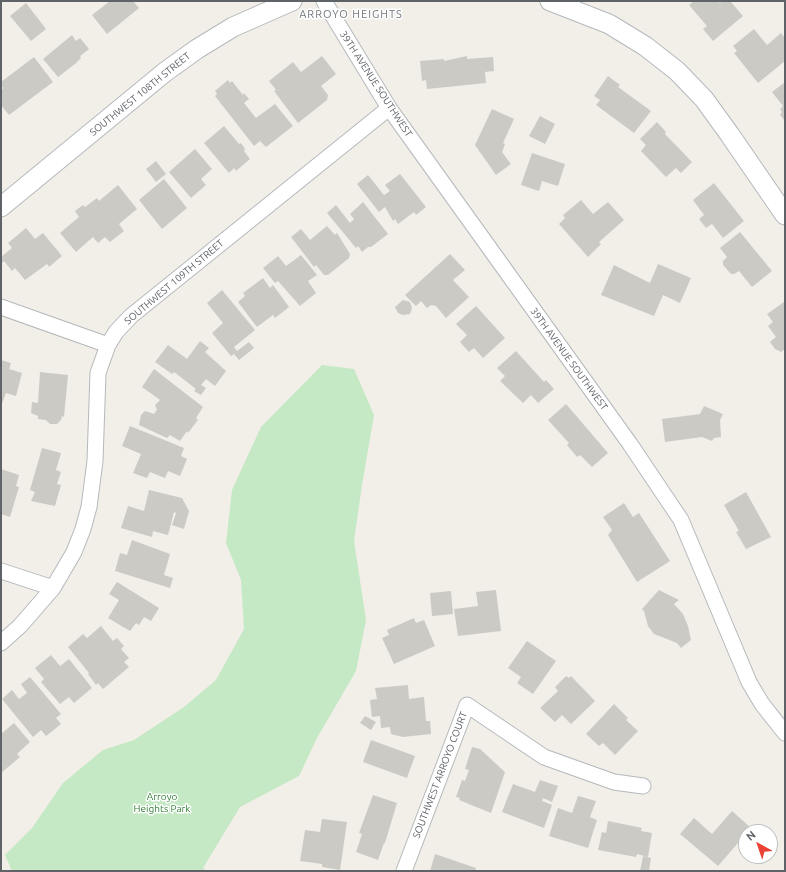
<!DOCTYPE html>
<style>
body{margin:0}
#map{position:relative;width:786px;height:872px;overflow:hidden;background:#f1efe8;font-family:Ubuntu,sans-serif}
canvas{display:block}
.frame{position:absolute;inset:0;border:2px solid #5f6368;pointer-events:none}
.north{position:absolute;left:738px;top:824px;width:40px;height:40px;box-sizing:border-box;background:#fff;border:1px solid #bfc1c3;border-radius:50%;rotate:320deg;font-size:11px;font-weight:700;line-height:16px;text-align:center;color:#5f6368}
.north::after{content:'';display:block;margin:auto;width:14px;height:18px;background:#ea4335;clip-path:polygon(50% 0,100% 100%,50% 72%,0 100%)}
</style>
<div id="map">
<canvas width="786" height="872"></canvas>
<div class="frame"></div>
<div class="north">N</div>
</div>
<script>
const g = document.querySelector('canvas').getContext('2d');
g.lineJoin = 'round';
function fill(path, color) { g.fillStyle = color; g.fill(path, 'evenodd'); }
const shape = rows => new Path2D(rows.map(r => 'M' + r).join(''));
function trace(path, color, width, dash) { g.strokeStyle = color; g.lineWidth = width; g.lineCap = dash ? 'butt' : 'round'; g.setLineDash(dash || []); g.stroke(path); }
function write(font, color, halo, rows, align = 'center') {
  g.font = font + ' Ubuntu,sans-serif'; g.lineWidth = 3; g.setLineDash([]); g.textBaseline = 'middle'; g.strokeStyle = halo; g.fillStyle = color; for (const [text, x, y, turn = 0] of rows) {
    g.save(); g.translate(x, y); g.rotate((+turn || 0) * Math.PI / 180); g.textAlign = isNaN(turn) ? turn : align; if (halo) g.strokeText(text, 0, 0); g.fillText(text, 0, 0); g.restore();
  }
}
const green = shape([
 [322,365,354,369,374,415,362,485,354,541,366,620,356,671,317,738,299,776,240,807,203,868,206,871,12,871,5,855,32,828,63,783,103,750,134,740,184,707,216,680,244,629,241,580,226,543,232,490,261,427]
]);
const building = shape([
 [110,1,133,1,139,8,107,34,92,15],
 [694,1,718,1,720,3,722,1,730,1,743,16,713,41,703,29,707,26,689,5],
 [26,3,46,29,31,41,10,16],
 [754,29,767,45,781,33,785,38,785,61,758,83,734,53,737,51,733,46],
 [72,35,76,41,80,38,89,49,80,56,81,58,75,64,58,77,43,59],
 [322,56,336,74,321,86,328,95,327,100,298,123,274,91,276,90,269,81,293,62,301,72],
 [467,56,467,59,493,57,494,71,485,72,486,83,427,89,426,80,422,81,420,61,444,59,444,61],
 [34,57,53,82,9,115,1,105,1,90,3,89,1,82],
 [608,76,620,85,618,87,651,111,634,133,596,105,600,100,594,96],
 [228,80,230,83,232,81,243,95,244,93,249,99,244,103,256,118,275,104,293,126,266,147,260,141,254,146,215,96,217,94,215,91],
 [785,82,785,121,780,115,782,112,780,109,783,106,772,92],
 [492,109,514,119,503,143,505,144,502,152,511,164,496,175,475,145],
 [540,116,555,124,545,144,529,136],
 [657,122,666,132,665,134,692,162,681,173,676,168,666,177,641,151,646,145,640,139],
 [224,126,239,144,241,143,245,149,244,151,250,159,236,171,234,168,229,173,204,143],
 [195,149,212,169,201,179,206,185,191,198,169,172],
 [532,153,565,164,558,186,542,181,539,191,521,185],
 [156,161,166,174,156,182,146,169],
 [400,174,426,207,416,215,414,212,398,224,395,219,393,221,385,207,379,212,357,184,368,175,384,195,390,191,385,185],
 [164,179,187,208,162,229,139,200],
 [714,183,744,221,723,238,712,224,706,228,699,219,704,215,693,200],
 [118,185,137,209,119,224,124,231,110,242,105,237,98,243,93,237,76,252,60,233,79,217,75,211,83,205,85,207,97,198,99,201],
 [581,200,593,214,608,202,624,220,599,242,601,244,588,257,559,224,565,218,563,215],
 [363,202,388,234,371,247,368,247,362,252,358,246,356,248,327,213,336,205,350,223,354,219,350,214],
 [327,226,335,235,337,233,350,254,349,258,328,275,324,275,316,265,314,267,291,237,301,229,310,240],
 [26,228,35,239,43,233,62,256,49,267,47,264,25,280,15,268,12,271,4,261,1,264,1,257,12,248,8,243],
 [740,232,772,271,752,287,739,271,734,274,731,274,723,265,723,261,727,257,720,248],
 [450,254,465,270,453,280,469,297,446,318,436,306,431,305,427,308,421,301,416,306,405,295],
 [301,255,317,275,308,281,316,293,300,306,278,281,275,283,263,268,278,256,286,266],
 [658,264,691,278,680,303,663,295,654,316,601,295,614,265,650,283],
 [263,278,270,288,273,285,289,307,275,318,273,315,257,327,238,302,245,296,243,293],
 [222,290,255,330,234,347,237,351,249,342,254,348,239,360,234,354,231,356,212,333,223,323,207,303],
 [403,300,410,302,412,308,410,314,403,315,398,313,395,307],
 [784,302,785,349,781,352,775,349,770,342,776,337,768,326,773,322,767,314],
 [476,306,505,338,483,358,474,348,469,352,460,342,467,335,456,324],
 [200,341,209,348,205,352,226,371,215,386,206,379,201,385,206,388,201,395,194,391,196,389,174,372,172,374,155,362,168,345,187,359],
 [516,351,544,382,546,380,554,389,538,403,531,395,523,403,500,381,505,376,497,368],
 [1,360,11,363,9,369,22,373,16,396,6,393,1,406],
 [154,369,203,407,196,418,198,420,188,433,187,431,180,441,170,435,167,438,139,425,141,415,145,411,154,414,157,410,155,405,160,400,142,387],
 [40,372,68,375,64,417,62,416,61,420,57,424,50,424,46,420,38,419,38,416,31,413,32,402,38,403],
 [566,404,608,453,592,467,580,455,577,457,567,445,569,443,548,420],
 [704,406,723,414,720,420,721,437,714,438,712,441,702,437,665,442,662,419,700,414],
 [130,426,184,448,181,456,187,459,180,476,168,471,165,478,150,472,147,478,133,473,141,454,122,446],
 [42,448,61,453,56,470,61,472,57,484,61,485,55,506,31,501,35,492,30,490],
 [1,469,19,475,16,486,19,487,10,517,1,514],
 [149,490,182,498,189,511,184,529,172,525,176,513,174,512,168,535,153,531,152,537,121,528,128,506,144,511],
 [746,492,771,537,746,549,736,532,739,531,724,505],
 [624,503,633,517,639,513,670,561,637,582,608,535,612,530,603,517],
 [132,540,170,554,164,575,173,578,170,588,115,571,120,553,127,555],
 [117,582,159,608,151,621,144,617,139,625,136,623,130,631,108,618,119,600,109,594],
 [496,590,501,631,458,636,454,609,478,606,476,592],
 [659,590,679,600,674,604,683,614,688,626,691,640,681,648,677,643,654,634,648,626,644,611,642,609],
 [451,591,453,614,432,616,430,593],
 [414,618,416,623,424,620,435,646,394,664,382,638,389,635,387,630],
 [101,626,113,641,117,638,124,646,121,649,129,658,124,662,129,667,103,689,98,683,96,685,88,674,89,673,68,647,83,634,87,638],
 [527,641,556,661,533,694,517,683,521,677,508,668],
 [51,655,60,666,69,659,92,688,74,703,69,697,60,704,41,682,44,679,35,668],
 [566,676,569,678,571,676,595,701,571,724,562,715,555,722,540,708,558,691,555,687],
 [30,677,61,714,56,718,61,724,46,736,41,730,33,737,2,699,12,690,19,699,27,693,21,684],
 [408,685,409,699,424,697,426,721,430,721,431,734,403,737,391,734,390,727,381,728,380,716,372,717,370,700,377,699,375,688],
 [614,704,628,718,626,720,638,731,615,755,603,743,599,746,586,734],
 [365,716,376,722,371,730,360,723],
 [14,723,30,742,17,754,20,757,1,773,1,734],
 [371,740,415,756,407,778,363,762],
 [472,747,480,749,505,772,491,813,459,800,460,798,456,797,462,780,465,781,469,770,465,769],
 [540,780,558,786,552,802,543,798,542,801,552,805,544,828,502,812,513,784,535,792],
 [373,795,397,803,385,843,384,843,378,860,356,852,362,834,359,833],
 [578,796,596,801,590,817,597,820,588,848,549,836,558,808,572,813],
 [732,811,751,828,718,866,680,834,694,818,712,834],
 [322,819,347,822,340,870,322,867,322,864,300,861,305,830,320,832],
 [608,821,642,828,641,831,652,833,648,857,637,854,636,857,598,850,602,832,606,833],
 [435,854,476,868,475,871,430,871],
 [643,856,651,858,649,871,640,871]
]);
const minor = shape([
 [324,1,389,108,630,444,681,520,749,682,762,704,785,733],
 [1,307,108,345],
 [1,571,53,588],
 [1,643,20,626,53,588,74,552,83,529,89,507,95,461,98,373,108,345,116,332,131,316,389,108],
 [404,871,467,705,544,757,614,782,643,786]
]);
const tertiary = shape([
 [550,1,609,24,645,46,677,71,704,99,730,135,785,215],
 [1,207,165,72,197,49,233,27,292,1]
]);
const streetNames = [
 ["39TH AVENUE SOUTHWEST",376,84,57],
 ["SOUTHWEST 108TH STREET",140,94,-39],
 ["SOUTHWEST 109TH STREET",174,282,-40],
 ["39TH AVENUE SOUTHWEST",569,359,54],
 ["SOUTHWEST ARROYO COURT",440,775,-69]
];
const parkNames = [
 ["Arroyo",162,797],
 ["Heights Park",162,809]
];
const neighbourhoodNames = [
 ["ARROYO HEIGHTS",351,14]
];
fill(green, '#c5e8c5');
fill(building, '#cccac5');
trace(minor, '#b5b8bc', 17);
trace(tertiary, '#b5b8bc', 21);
trace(minor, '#fff', 15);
trace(tertiary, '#fff', 19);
write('10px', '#5f6368', '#fff', streetNames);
write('10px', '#348238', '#fff', parkNames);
g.letterSpacing = '1px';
write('11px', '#70757a', '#fff', neighbourhoodNames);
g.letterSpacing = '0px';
</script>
